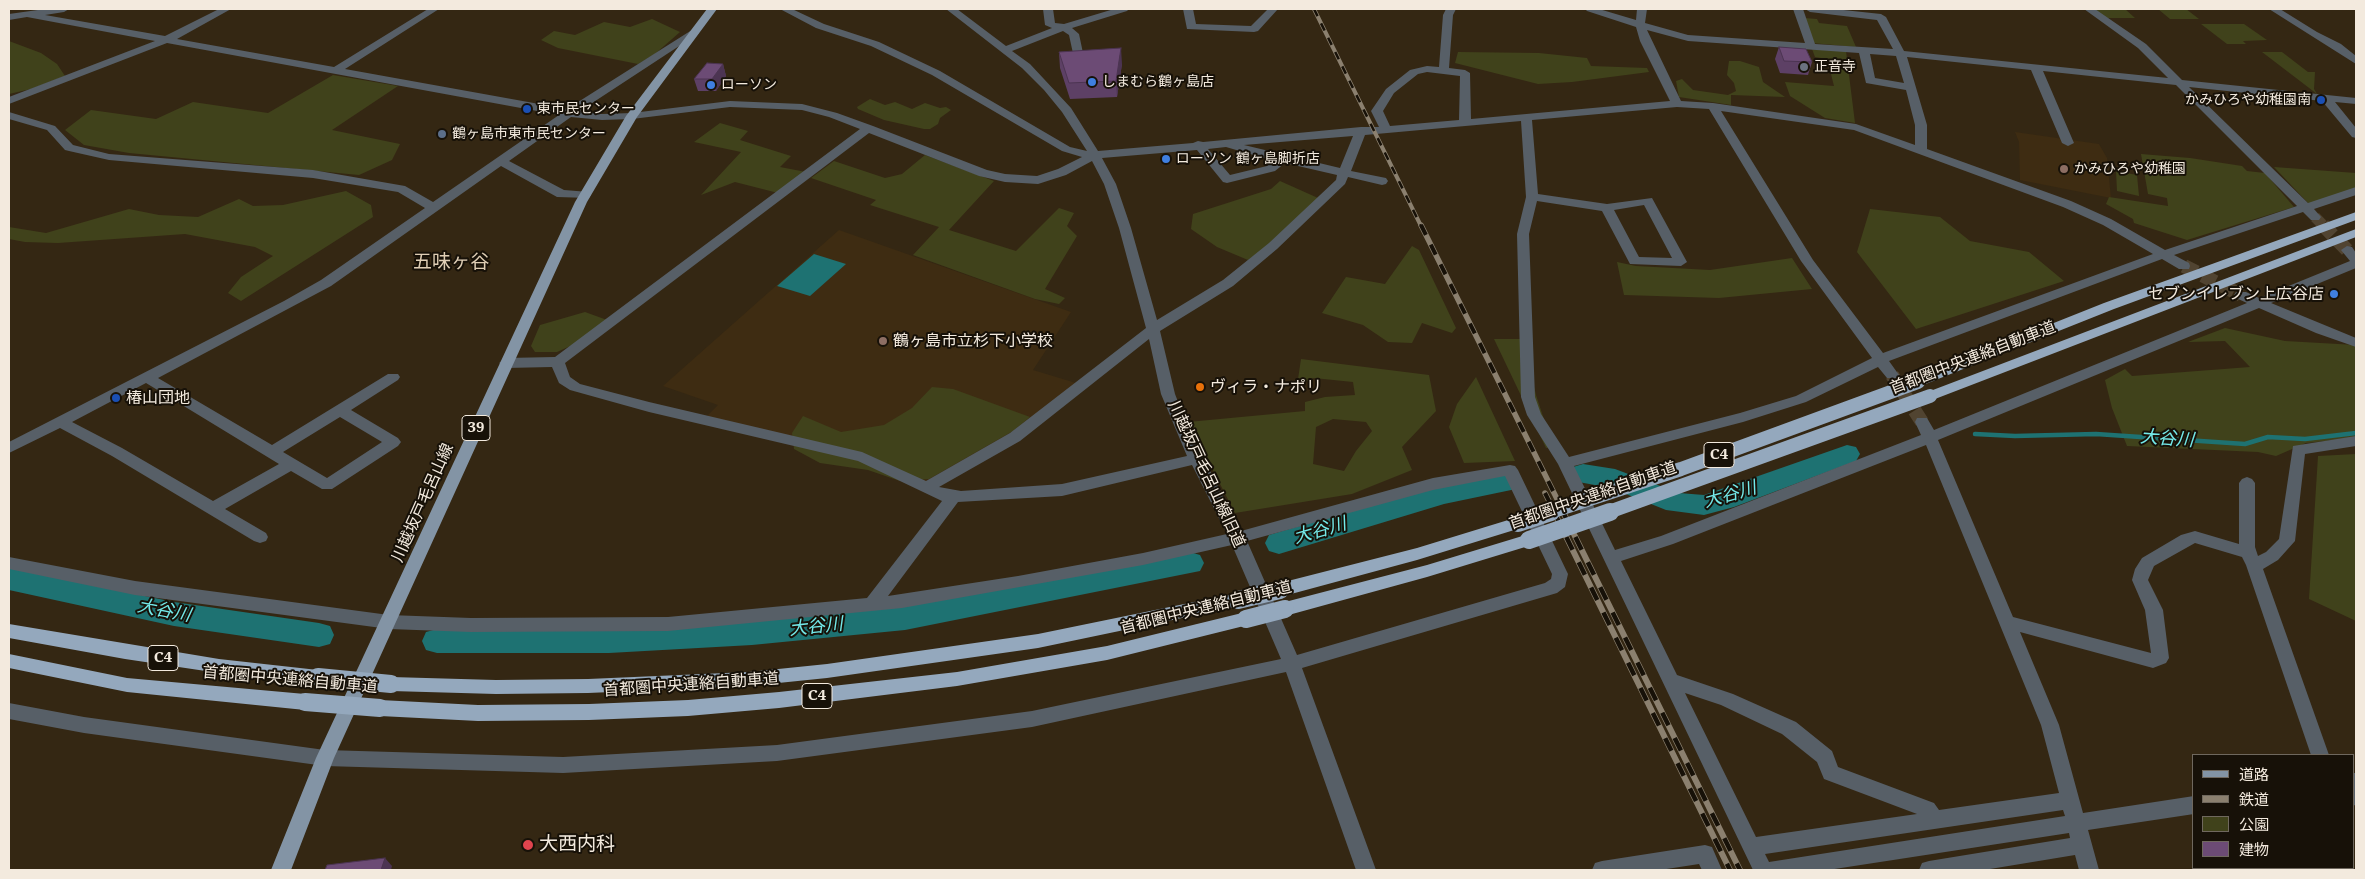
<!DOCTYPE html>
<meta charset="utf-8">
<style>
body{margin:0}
#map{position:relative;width:2365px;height:879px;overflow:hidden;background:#342713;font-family:"Noto Serif","Noto Sans JP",serif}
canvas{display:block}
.frame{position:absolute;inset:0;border:10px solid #f3eade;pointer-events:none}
.legend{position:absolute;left:2192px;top:754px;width:162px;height:115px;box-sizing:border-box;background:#171108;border:1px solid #6f685e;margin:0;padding:6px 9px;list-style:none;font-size:15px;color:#f3eade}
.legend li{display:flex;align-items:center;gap:10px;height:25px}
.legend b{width:25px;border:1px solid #6f685e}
</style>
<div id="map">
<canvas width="2365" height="879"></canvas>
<div class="frame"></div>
<ul class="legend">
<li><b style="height:6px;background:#8394a5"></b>道路</li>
<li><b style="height:6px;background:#8b806f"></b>鉄道</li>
<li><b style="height:14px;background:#40421b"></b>公園</li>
<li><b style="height:14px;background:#6c4b75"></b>建物</li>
</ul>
</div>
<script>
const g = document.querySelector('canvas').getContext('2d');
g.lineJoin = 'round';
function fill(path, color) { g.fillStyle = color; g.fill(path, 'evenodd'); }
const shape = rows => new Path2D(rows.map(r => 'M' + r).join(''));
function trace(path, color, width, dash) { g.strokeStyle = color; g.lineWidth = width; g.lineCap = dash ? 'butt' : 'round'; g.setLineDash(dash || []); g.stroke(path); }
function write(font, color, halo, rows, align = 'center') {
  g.font = font + ' "Noto Serif","Noto Sans JP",serif'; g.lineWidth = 4; g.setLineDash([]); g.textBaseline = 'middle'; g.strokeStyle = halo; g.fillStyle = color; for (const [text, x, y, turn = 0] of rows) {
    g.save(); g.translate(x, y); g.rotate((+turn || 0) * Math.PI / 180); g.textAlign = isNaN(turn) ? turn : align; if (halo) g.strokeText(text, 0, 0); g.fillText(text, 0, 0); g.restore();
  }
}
const built = shape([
 [2015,132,2099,144,2107,158,2111,198,2020,180,2019,142],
 [839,230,1071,312,1033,370,1076,383,1017,431,931,480,924,482,705,418,718,405,663,386]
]);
const green = shape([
 [2094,9,2125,9,2135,18,2105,18],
 [2158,9,2186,9,2199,19,2170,19],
 [1804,18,1817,19,1819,23,1847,26,1856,47,1812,43],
 [652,19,680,32,655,54,638,64,558,48,541,40,554,31,575,35,604,22,630,27],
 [2201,24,2244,24,2267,40,2243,41,2246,44,2227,44],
 [9,41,41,53,57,64,65,76,31,89,9,94],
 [1812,49,1846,51,1855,123,1825,118,1790,96,1785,82,1834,86,1831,74,1838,74,1833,60,1815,57],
 [1458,52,1539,53,1587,58,1591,66,1647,68,1649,72,1572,82,1538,84,1455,63],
 [2262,52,2282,52,2308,72,2315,72,2314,89,2317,94],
 [1729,61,1740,61,1759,67,1763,82,1785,97,1731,95,1731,105,1679,97,1676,81,1682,79,1693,90,1728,95,1736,91,1734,83,1727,75],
 [333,75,398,86,332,130,400,144,392,160,359,175,129,153,84,145,65,130,91,110,156,119,193,102,268,113],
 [870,99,885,105,895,102,912,109,925,103,940,108,946,107,951,110,940,118,938,124,930,129,924,129,884,120,858,109,857,107],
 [720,123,748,131,740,140,791,156,780,167,806,172,778,193,735,182,701,195,741,152,694,142],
 [2141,154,2190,158,2242,166,2247,171,2265,173,2294,207,2187,240,2134,223,2133,219,2106,204,2109,197,2168,206,2167,198,2148,194],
 [925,155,994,181,949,230,1016,251,1059,208,1074,213,1067,226,1077,236,1045,289,1065,298,1059,304,1035,299,913,255,939,227,870,205,876,200,811,178,834,161,885,178,902,174],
 [2274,167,2356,173,2356,189,2309,204],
 [2116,171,2137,175,2139,196,2117,191],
 [1280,181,1318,198,1265,248,1248,260,1217,247,1191,229,1193,214,1271,189],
 [346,191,371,205,373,217,241,301,228,293,241,277,273,256,255,247,185,234,58,243,25,242,9,239,9,227,46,233,129,209,159,215,198,217,239,199,253,206,283,205],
 [1870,209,1940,217,1970,241,2029,252,2064,281,1916,329,1857,252],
 [1412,246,1419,250,1456,328,1452,333,1422,323,1412,343,1388,342,1363,325,1322,313,1346,277,1385,284],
 [1792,258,1812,289,1719,298,1624,295,1617,262,1636,266,1710,270],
 [585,312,607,320,577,343,557,352,535,352,531,346,540,325],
 [2225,328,2285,341,2356,345,2356,438,2306,443,2276,456,2258,452,2127,446,2112,408,2105,380,2125,369,2132,376,2250,367,2225,341,2188,342],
 [1494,339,1523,339,1536,395,1553,447,1546,448],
 [1301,359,1429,375,1436,411,1402,447,1412,470,1352,494,1235,513,1188,422,1305,411,1305,402,1325,397,1355,395,1353,382,1314,378,1297,386],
 [1333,419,1366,422,1372,431,1356,451,1344,471,1313,464,1316,427],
 [1476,377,1515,461,1464,463,1449,427,1457,404],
 [932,387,953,389,1030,417,1013,431,929,479,900,481,868,470,820,463,794,449,792,433,803,416,841,432,884,425,912,408],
 [2356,454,2356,621,2309,599,2318,456]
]);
const water = shape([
 [814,254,846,264,810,296,777,286]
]);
const stream = shape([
 [1975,434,2015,436,2096,434,2245,444,2268,437,2305,439,2356,433]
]);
const river = shape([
 [1847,445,1856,447,1860,454,1856,461,1734,507,1704,515,1666,510,1611,488,1573,481,1570,474,1573,467,1583,464,1615,469,1679,493,1704,495,1847,445],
 [1506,472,1516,475,1520,482,1516,489,1444,504,1279,554,1269,551,1265,543,1269,535,1279,532,1444,484,1506,472],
 [1190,552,1200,555,1204,563,1200,571,905,630,752,645,609,653,437,653,426,650,422,641,426,632,437,629,609,629,752,621,905,606,1190,552],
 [9,568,174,602,319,623,330,626,334,635,330,644,319,647,174,626,9,590,9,568]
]);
const minorTunnelFar1 = shape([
 [2315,217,2324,226]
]);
const minorTunnel = shape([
 [2323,225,2347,250],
 [2184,266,2241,295],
 [1892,375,1922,422]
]);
const minor = shape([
 [45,9,69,9,64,12,45,15,165,36,219,9,231,9,177,39,334,67,428,9,439,9,345,69,567,109,695,28,699,29,699,33,580,111,602,114,632,113,730,101,802,104,837,113,873,126,987,170,1005,174,1037,176,1058,169,1082,157,1062,151,932,75,871,46,816,28,780,9,792,9,824,24,879,42,940,71,1070,147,1087,151,1062,112,1044,90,1022,68,946,9,957,9,1006,46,1052,28,1045,25,1043,9,1053,9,1055,23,1064,24,1114,9,1129,9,1127,11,1072,28,1079,34,1083,53,1096,53,1096,57,1074,58,1069,35,1063,31,1012,51,1030,64,1071,108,1098,151,1193,143,1198,141,1203,142,1361,127,1379,127,1371,111,1386,89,1410,70,1427,66,1439,67,1443,15,1446,9,1456,9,1453,15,1449,68,1465,70,1470,73,1471,119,1670,101,1640,41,1636,27,1587,11,1585,9,1599,9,1636,20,1637,9,1647,9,1645,23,1688,35,1805,43,1793,9,1803,9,1815,44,1893,49,1877,20,1810,12,1805,9,1834,9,1881,14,1886,17,1904,51,2168,78,2138,48,2084,9,2095,9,2146,44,2182,80,2356,98,2356,104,2335,102,2356,128,2356,138,2352,137,2322,101,2189,87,2308,203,2356,187,2356,195,2314,209,2321,217,2319,220,2311,220,2303,212,2174,255,2189,263,2190,266,2189,269,2179,269,2162,259,1889,361,1899,375,1897,378,1887,378,1878,367,1806,402,1743,422,1574,466,1615,550,1661,536,1921,435,1915,422,1917,418,1927,418,1934,430,2247,303,2236,298,2234,295,2236,292,2246,292,2259,298,2350,261,2341,250,2347,246,2352,247,2356,253,2356,268,2271,303,2356,338,2356,347,2316,333,2259,308,1938,440,2013,617,2151,653,2145,610,2132,580,2135,569,2142,558,2181,535,2195,531,2239,544,2239,483,2242,479,2247,477,2252,479,2255,483,2255,547,2258,556,2266,552,2279,539,2293,446,2356,436,2356,446,2305,454,2295,541,2278,560,2263,569,2329,755,2311,755,2246,565,2242,557,2195,543,2154,566,2148,580,2163,610,2169,658,2166,663,2153,668,2020,632,2059,725,2083,813,2194,796,2194,814,2088,830,2099,870,2079,870,2075,855,1984,870,1919,870,1922,863,1929,861,2070,838,2069,833,1828,870,1753,870,1558,464,1527,415,1521,397,1517,234,1526,197,1521,121,1365,135,1351,171,1386,178,1388,181,1386,184,1382,185,1348,177,1345,184,1277,249,1233,286,1160,331,1175,394,1189,430,1241,531,1433,478,1510,465,1515,466,1518,470,1568,574,1565,587,1557,593,1302,668,1376,870,1356,870,1286,672,1032,727,777,761,563,773,325,766,84,733,9,719,9,703,84,717,325,750,563,757,777,745,1032,711,1281,659,1232,545,1143,565,902,608,668,631,471,632,389,629,135,595,9,569,9,557,135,581,389,615,471,618,668,617,867,598,942,501,858,461,649,412,570,390,559,383,552,367,506,368,499,363,506,358,555,357,860,129,829,117,802,110,730,107,632,119,602,120,571,117,509,161,564,190,589,192,591,195,589,198,557,197,501,166,331,286,158,378,272,445,388,374,398,374,400,377,398,380,351,410,398,438,401,442,398,446,332,489,322,489,291,471,225,509,266,533,268,537,266,541,260,543,254,541,112,456,60,428,9,453,9,442,284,301,321,280,425,208,398,192,313,178,109,160,69,151,65,150,47,130,9,119,9,112,55,126,73,145,109,154,313,170,405,186,433,202,559,115,167,43,9,104,9,97,155,41,27,17,9,20,9,14,45,9],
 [1647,30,1688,41,1859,53,1866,83,1906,90,1915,125,1915,145,1856,124,1713,103,1681,101,1647,30],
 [1870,54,1896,56,1904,83,1875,78,1870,54],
 [1907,57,2031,70,2062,143,2068,146,2074,143,2043,71,2176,85,2297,206,2165,250,2111,219,2071,201,1927,149,1927,125,1907,57],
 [1427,72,1460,76,1459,120,1390,126,1383,111,1394,93,1418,74,1427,72],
 [1677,107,1709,109,1801,261,1872,358,1796,396,1740,413,1569,457,1541,414,1535,397,1529,234,1537,201,1602,211,1630,264,1681,266,1687,262,1652,198,1607,204,1538,194,1532,120,1677,107],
 [1721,111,1854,130,2063,207,2103,225,2153,254,1883,353,1813,260,1721,111],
 [869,133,979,176,1005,182,1038,184,1066,175,1092,161,1104,184,1119,228,1146,328,1010,433,926,481,862,452,649,402,580,384,570,377,565,363,869,133],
 [1353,136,1340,168,1244,145,1353,136],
 [1226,147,1274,161,1267,166,1230,175,1208,149,1226,147],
 [1197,150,1223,182,1227,183,1275,171,1285,163,1337,175,1336,180,1269,243,1223,280,1157,320,1131,228,1116,184,1102,158,1197,150],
 [1644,205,1672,258,1639,257,1614,210,1644,205],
 [1149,339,1161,394,1187,456,1062,484,961,491,939,487,1020,441,1149,339],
 [146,383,279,464,213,501,122,448,72,422,146,383],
 [340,417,382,442,327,478,283,452,340,417],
 [1926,445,2041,725,2059,793,1939,810,1934,803,1838,767,1832,751,1796,722,1733,694,1677,675,1621,561,1673,544,1926,445],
 [1192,465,1227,534,1143,553,1018,576,888,596,958,502,1062,496,1192,465],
 [1505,476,1552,574,1551,579,1545,583,1297,655,1247,541,1433,490,1505,476],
 [1685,693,1721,705,1782,734,1817,762,1824,779,1917,814,1756,837,1685,693],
 [2063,810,2065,816,1769,862,1765,854,2063,810],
 [1183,9,1193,9,1196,24,1251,26,1268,9,1278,9,1258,31,1254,32,1187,29,1183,9],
 [2269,9,2280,9,2317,32,2341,44,2356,56,2356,64,2269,9],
 [2354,773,2356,773,2356,806,2354,805,2354,773],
 [1705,845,1712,847,1722,870,1702,870,1699,864,1660,870,1592,870,1595,863,1602,861,1705,845]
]);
const major = shape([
 [707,9,717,9,637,117,587,202,334,758,291,870,271,870,316,758,575,202,626,116,707,9]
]);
const highway = shape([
 [2356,212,2356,220,2114,309,1923,385,1913,385,1911,382,1913,379,2104,303,2356,212],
 [2356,229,2356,237,1935,399,1930,401,1925,399,1923,396,1925,393,2356,229],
 [1518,517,1524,519,1526,523,1524,527,1417,560,1280,597,1274,595,1272,590,1274,585,1280,583,1417,548,1518,517],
 [1529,534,1535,536,1537,540,1535,544,1427,577,1285,616,1279,614,1276,609,1279,604,1285,602,1427,565,1529,534],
 [1238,593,1244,595,1246,600,1244,605,1038,648,827,678,749,686,588,693,496,694,391,691,385,689,382,684,385,679,391,677,496,680,588,679,749,672,827,664,1038,634,1238,593],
 [1246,612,1252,614,1255,619,1252,624,1107,660,957,686,779,708,688,716,589,720,478,721,380,716,374,713,371,708,374,703,380,700,478,705,589,704,688,700,779,692,957,672,1107,646,1246,612],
 [9,624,219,659,318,670,324,672,327,677,324,682,318,684,219,673,125,659,9,638,9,624],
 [9,654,127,678,305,694,311,697,314,702,311,707,305,710,127,692,9,668,9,654]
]);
const railFar2 = shape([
 [1314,9,1421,226]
]);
const railFar1 = shape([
 [1421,225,1564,513],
 [1545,493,1555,513]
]);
const rail = shape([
 [1554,512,1730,870],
 [1563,512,1740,870]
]);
const highwayBridgeFar1 = shape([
 [1547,513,1681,469,1918,382],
 [1606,513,1930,396]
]);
const highwayBridge = shape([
 [1518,523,1551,512],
 [1529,540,1610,512],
 [1238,600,1280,590],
 [1246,619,1285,609],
 [318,677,391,684],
 [305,702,380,708]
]);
const wall = shape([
 [1779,47,1812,62,1808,75,1780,73,1775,59],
 [1059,52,1122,64,1117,97,1070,99,1060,68],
 [723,64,726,76,716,91,698,91,694,79]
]);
const shadedWall = shape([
 [1121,48,1122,64,1117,97,1116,81],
 [723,64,726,76,716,91,712,79],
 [385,858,392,866,391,870,381,870]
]);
const building = shape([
 [1779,47,1806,49,1812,62,1784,61,1779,47],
 [1121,48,1116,81,1069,83,1059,52,1121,48],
 [707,63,723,64,712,79,694,79,707,63],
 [385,858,381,870,325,870,327,865,385,858]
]);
const markers = [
 [1804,67,5,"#6b7280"],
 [1092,82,5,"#3f7fe0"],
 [711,85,5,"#3f7fe0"],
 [2321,100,5,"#1a4fb4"],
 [527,109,5,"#1a4fb4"],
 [442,134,5,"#5c6f8a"],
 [1166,159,5,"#3f7fe0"],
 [2064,169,5,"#8d6e63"],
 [2334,294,5,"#3f7fe0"],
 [883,341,5,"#8d6e63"],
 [1200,387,5,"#e8710a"],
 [116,398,5,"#1a4fb4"],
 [528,845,6,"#e0444e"]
];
const farPoinames = [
 ["正音寺",1814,67],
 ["しまむら鶴ヶ島店",1102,82],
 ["ローソン",721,85],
 ["かみひろや幼稚園南",2311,100,"right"],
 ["東市民センター",537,109],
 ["鶴ヶ島市東市民センター",452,134],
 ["ローソン 鶴ヶ島脚折店",1176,159],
 ["かみひろや幼稚園",2074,169]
];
const shields = [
 [476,428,28],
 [1719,455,30],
 [163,658,30],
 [817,696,30]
];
const shieldNames = [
 ["39",476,428],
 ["C4",1719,455],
 ["C4",163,658],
 ["C4",817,696]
];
const poiNames = [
 ["セブンイレブン上広谷店",2324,294,"right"],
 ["鶴ヶ島市立杉下小学校",893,341],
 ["ヴィラ・ナポリ",1210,387],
 ["椿山団地",126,398]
];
const streetNames = [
 ["首都圏中央連絡自動車道",1973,358,-21],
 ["川越坂戸毛呂山線旧道",1206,474,65],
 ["首都圏中央連絡自動車道",1593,496,-19],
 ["川越坂戸毛呂山線",423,503,-66],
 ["首都圏中央連絡自動車道",1206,608,-14],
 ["首都圏中央連絡自動車道",290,680,5],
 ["首都圏中央連絡自動車道",691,685,-4]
];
const waterNames = [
 ["大谷川",2167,439,4],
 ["大谷川",1730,495,-16],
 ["大谷川",1320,531,-16],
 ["大谷川",164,611,11],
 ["大谷川",816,627,-6]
];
const quarterNames = [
 ["五味ヶ谷",451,263]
];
const nearPoinames = [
 ["大西内科",539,845]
];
fill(built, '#3e2c12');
fill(green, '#40421b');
fill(water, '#1e7272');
trace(stream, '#1e7272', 4.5);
fill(river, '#1e7272');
trace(minorTunnelFar1, '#514431', 11, [11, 5.5]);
trace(minorTunnel, '#514431', 14, [14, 7]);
fill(minor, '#575f67');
fill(major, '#8394a5');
fill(highway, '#94a8bd');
trace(railFar2, '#8b806f', 4);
trace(railFar1, '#8b806f', 5.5);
trace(rail, '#8b806f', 6);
trace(railFar2, '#171108', 2.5, [8]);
trace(railFar1, '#171108', 4, [11]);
trace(rail, '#171108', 4.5, [14]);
trace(highwayBridgeFar1, '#94a8bd', 14);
trace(highwayBridge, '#94a8bd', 18);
fill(wall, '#5d4065');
fill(shadedWall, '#4c3452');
fill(building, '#6c4b75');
trace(building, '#4c3452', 1);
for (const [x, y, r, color] of markers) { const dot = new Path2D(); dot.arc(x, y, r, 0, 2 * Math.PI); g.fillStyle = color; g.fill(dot); trace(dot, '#171108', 2); }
write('14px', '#f3eade', '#171108', farPoinames, 'left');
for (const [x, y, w] of shields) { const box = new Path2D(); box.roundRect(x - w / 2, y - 12.5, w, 25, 4); g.fillStyle = '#171108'; g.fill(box); trace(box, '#f3eade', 1); }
write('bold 15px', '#f3eade', null, shieldNames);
write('16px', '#f3eade', '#171108', poiNames, 'left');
write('16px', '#f3eade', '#171108', streetNames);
write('italic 18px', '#74eaea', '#171108', waterNames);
write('19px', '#dfceb5', '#171108', quarterNames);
write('19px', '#f3eade', '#171108', nearPoinames, 'left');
</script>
